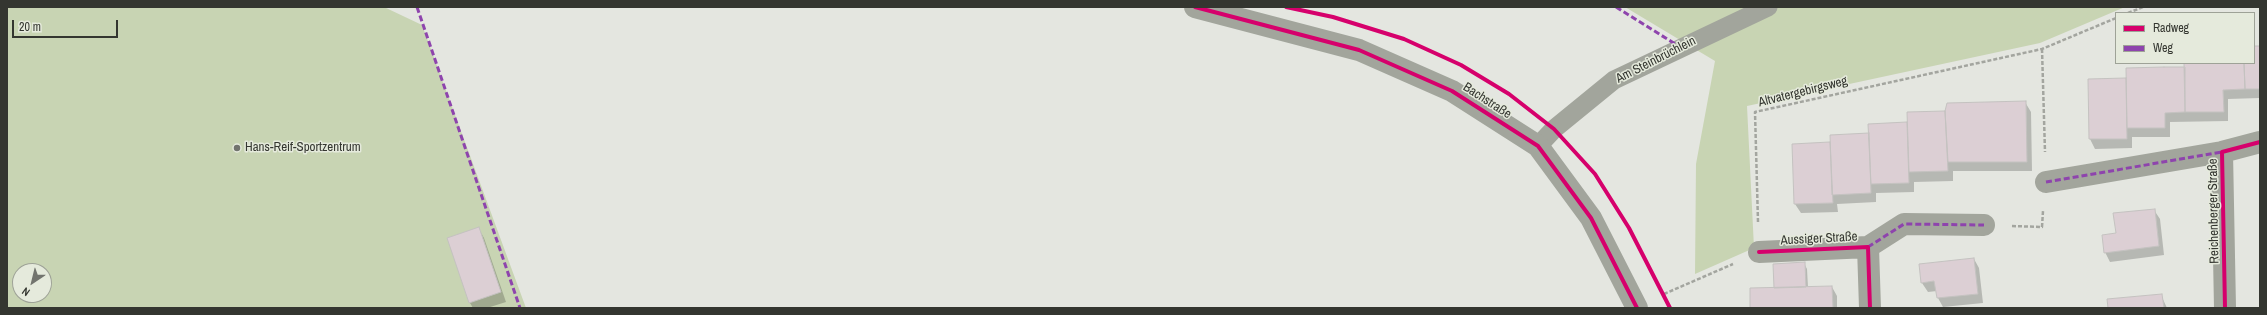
<!DOCTYPE html>
<meta charset="utf-8">
<style>
body{margin:0}
#map{position:relative;width:2267px;height:315px;overflow:hidden;background:#e4e6e0;font-family:"Archivo Narrow",sans-serif}
canvas{display:block}
.frame{position:absolute;inset:0;border:8px solid #343630;pointer-events:none}
.legend{position:absolute;left:2115px;top:12px;width:140px;height:52px;box-sizing:border-box;background:#e5eadc;border:1px solid #9ea297;margin:0;padding:5px 7px;list-style:none;font-size:12px;color:#343630}
.legend li{display:flex;align-items:center;gap:8px;height:20px}
.legend b{width:20px;border:1px solid #9ea297}
.north{position:absolute;left:12px;top:263px;width:40px;height:40px;box-sizing:border-box;background:#e5eadc;border:1px solid #9ea297;border-radius:50%;rotate:215deg;font-size:11px;font-weight:700;line-height:16px;text-align:center;color:#343630}
.north::after{content:'';display:block;margin:auto;width:14px;height:18px;background:#72746e;clip-path:polygon(50% 0,100% 100%,50% 72%,0 100%)}
.scale{position:absolute;left:12px;top:20px;width:106px;height:18px;box-sizing:border-box;border:2px solid #343630;border-top:0;padding-left:5px;font-size:12px;line-height:14px;white-space:nowrap;color:#343630;-webkit-text-stroke:3px #e5eadc;paint-order:stroke}
</style>
<div id="map">
<canvas width="2267" height="315"></canvas>
<div class="frame"></div>
<ul class="legend">
<li><b style="height:5px;background:#d6006c"></b>Radweg</li>
<li><b style="height:5px;background:#8e44ad"></b>Weg</li>
</ul>
<div class="north">N</div>
<div class="scale">20 m</div>
</div>
<script>
const g = document.querySelector('canvas').getContext('2d');
g.lineJoin = 'round';
function fill(path, color) { g.fillStyle = color; g.fill(path, 'evenodd'); }
const shape = rows => new Path2D(rows.map(r => 'M' + r).join(''));
function trace(path, color, width, dash) { g.strokeStyle = color; g.lineWidth = width; g.lineCap = dash ? 'butt' : 'round'; g.setLineDash(dash || []); g.stroke(path); }
function write(font, color, halo, rows, align = 'center') {
  g.font = font + ' "Archivo Narrow",sans-serif'; g.lineWidth = 3; g.setLineDash([]); g.textBaseline = 'middle'; g.strokeStyle = halo; g.fillStyle = color; for (const [text, x, y, turn = 0] of rows) {
    g.save(); g.translate(x, y); g.rotate((+turn || 0) * Math.PI / 180); g.textAlign = isNaN(turn) ? turn : align; if (halo) g.strokeText(text, 0, 0); g.fillText(text, 0, 0); g.restore();
  }
}
const green = shape([
 [7,7,384,7,422,25,526,308,7,308],
 [20,271,44,271,44,295,20,295],
 [1625,7,2125,7,2040,43,1747,106,1754,248,1695,274,1696,164,1715,61]
]);
const shadow = shape([
 [2254,47,2260,47,2260,98,2228,99,2228,121,2170,122,2170,137,2132,137,2132,148,2095,149,2090,139,2089,80,2127,79,2186,68,2185,63,2254,63],
 [2025,102,2031,112,2032,171,1953,171,1953,181,1914,182,1914,192,1876,193,1876,202,1837,204,1838,212,1801,213,1795,204,1793,145,1831,143,1870,134,1869,124,1908,123,1908,113,1946,112],
 [2154,210,2160,219,2164,255,2110,262,2105,252],
 [479,229,484,238,506,302,487,308,473,308,470,303],
 [1974,259,1979,268,1983,303,1943,307,1938,298,1937,291,1928,292,1922,283],
 [1804,263,1807,269,1808,288,1832,287,1837,296,1837,308,1751,308],
 [2161,295,2167,308,2109,308]
]);
const building = shape([
 [2254,46,2260,46,2260,89,2245,89,2244,63,2254,63,2254,46],
 [2184,63,2244,63,2245,89,2223,90,2224,112,2185,112,2184,63],
 [2164,67,2185,67,2185,112,2165,113,2165,128,2127,128,2126,68,2164,67],
 [2126,78,2127,139,2089,139,2088,79,2126,78],
 [2026,101,2027,162,1948,162,1945,111,1947,103,2026,101],
 [1945,111,1948,171,1909,172,1907,112,1945,111],
 [1907,122,1909,183,1871,184,1868,124,1907,122],
 [1869,133,1871,193,1832,195,1830,135,1869,133],
 [1830,142,1833,203,1794,204,1792,144,1830,142],
 [2155,209,2159,246,2104,253,2102,235,2116,233,2113,213,2155,209],
 [479,227,501,292,469,303,447,238,479,227],
 [1974,258,1978,294,1937,298,1934,281,1921,283,1919,264,1974,258],
 [1805,262,1806,287,1774,288,1773,264,1805,262],
 [1832,286,1833,308,1750,308,1750,288,1832,286],
 [2162,294,2164,308,2108,308,2107,299,2162,294]
]);
const path = shape([
 [2128,13,2143,7],
 [2042,49,2045,152],
 [1758,222,1755,112,2042,49,2116,18],
 [2012,226,2042,227,2043,211],
 [1664,294,1733,264]
]);
const service = shape([
 [1538,146,1554,129,1614,80,1768,7]
]);
const minor = shape([
 [2046,182,2222,152],
 [1868,247,1904,224,1984,225],
 [1759,252,1868,247,1870,308],
 [2225,308,2222,152,2260,142]
]);
const tertiary = shape([
 [1195,7,1359,50,1452,91,1538,146,1591,218,1637,308]
]);
const quiet = shape([
 [417,7,520,308],
 [1616,7,1680,47],
 [2046,182,2222,152],
 [1868,247,1904,224,1984,225]
]);
const cycleway = shape([
 [1195,7,1359,50,1452,91,1538,146,1591,218,1637,308],
 [1286,7,1333,17,1404,39,1461,65,1509,94,1554,129,1595,174,1629,228,1670,308],
 [1759,252,1868,247,1870,308],
 [2225,308,2222,152,2260,142]
]);
const markers = [
 [237,148,4,"#72746e"]
];
const streetNames = [
 ["Am Steinbrüchlein",1656,60,-27],
 ["Altvatergebirgsweg",1803,92,-14],
 ["Bachstraße",1487,101,33],
 ["Reichenberger Straße",2214,211,-91],
 ["Aussiger Straße",1819,239,-3]
];
const poiNames = [
 ["Hans-Reif-Sportzentrum",245,148]
];
fill(green, '#c8d4b3');
fill(shadow, '#0003');
fill(building, '#dccfd4');
trace(building, '#c4c2c0', 1);
trace(path, '#a3a59f', 2.5, [4, 2]);
trace(service, '#a2a59c', 19);
trace(minor, '#a2a59c', 22);
trace(tertiary, '#a2a59c', 22);
trace(quiet, '#8e44ad', 3, [6, 3]);
trace(cycleway, '#d6006c', 4);
for (const [x, y, r, color] of markers) { const dot = new Path2D(); dot.arc(x, y, r, 0, 2 * Math.PI); g.fillStyle = color; g.fill(dot); trace(dot, '#e5eadc', 1.5); }
write('13px', '#343630', '#e5eadc', streetNames);
write('13px', '#343630', '#e5eadc', poiNames, 'left');
</script>
